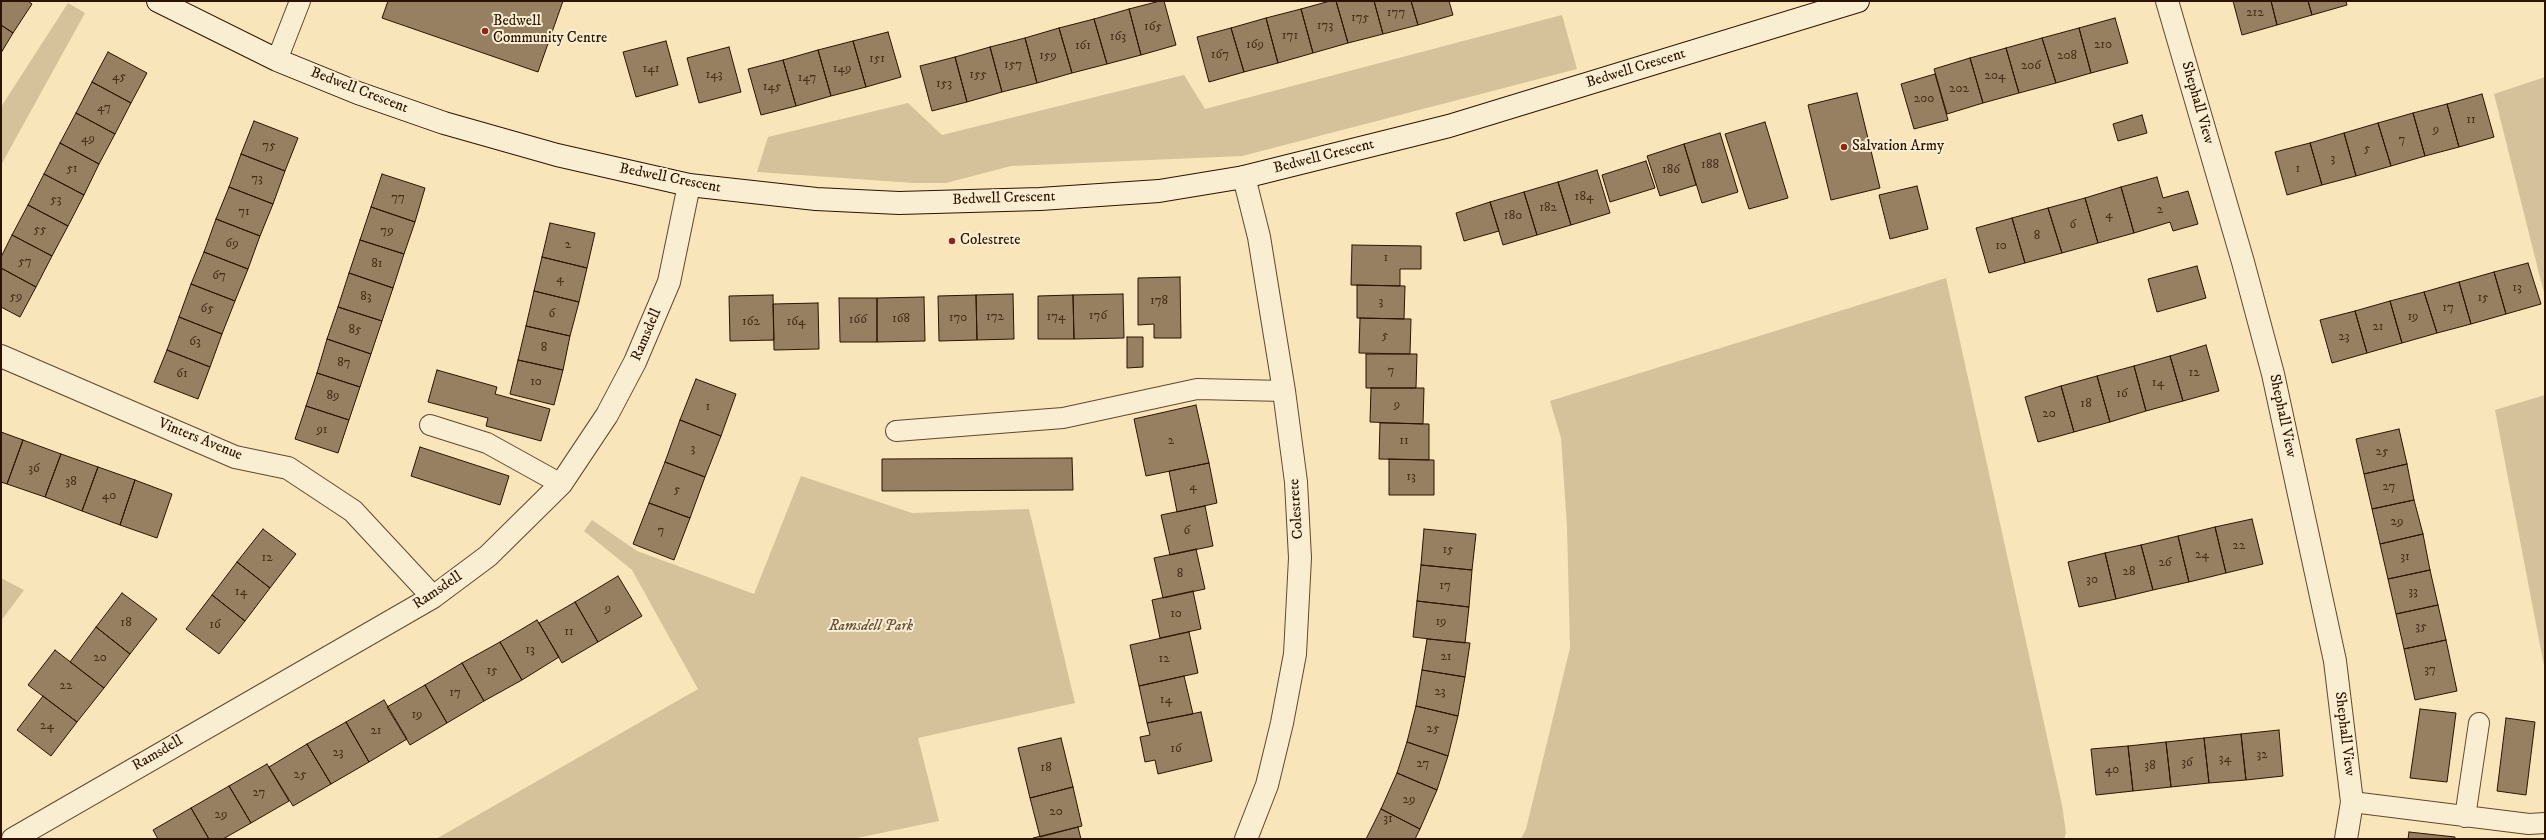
<!DOCTYPE html>
<style>
body{margin:0}
#map{position:relative;width:2546px;height:840px;overflow:hidden;background:#f8e5b9;font-family:"IM FELL DW Pica",serif}
canvas{display:block}
.frame{position:absolute;inset:0;border:2px solid #2c1301;pointer-events:none}
</style>
<div id="map">
<canvas width="2546" height="840"></canvas>
<div class="frame"></div>
</div>
<script>
const g = document.querySelector('canvas').getContext('2d');
g.lineJoin = 'round';
function fill(path, color) { g.fillStyle = color; g.fill(path, 'evenodd'); }
const shape = rows => new Path2D(rows.map(r => 'M' + r).join(''));
function trace(path, color, width, dash) { g.strokeStyle = color; g.lineWidth = width; g.lineCap = dash ? 'butt' : 'round'; g.setLineDash(dash || []); g.stroke(path); }
function write(font, color, halo, rows, align = 'center') {
  g.font = font + ' "IM FELL DW Pica",serif'; g.lineWidth = 4; g.setLineDash([]); g.textBaseline = 'middle'; g.strokeStyle = halo; g.fillStyle = color; for (const [text, x, y, turn = 0] of rows) {
    g.save(); g.translate(x, y); g.rotate((+turn || 0) * Math.PI / 180); g.textAlign = isNaN(turn) ? turn : align; if (halo) g.strokeText(text, 0, 0); g.fillText(text, 0, 0); g.restore();
  }
}
const green = shape([
 [68,3,85,13,1,165,1,107],
 [1562,15,1577,69,1242,156,1011,166,946,183,914,183,757,172,768,137,908,103,942,135,1184,75,1205,109],
 [2545,77,2545,297,2494,94],
 [1946,278,2062,805,2066,833,2064,839,1521,839,1526,829,1570,648,1567,526,1561,438,1550,401],
 [2545,395,2545,671,2495,410],
 [801,476,912,513,1029,509,1075,703,918,738,939,821,852,839,436,839,698,689,632,570,584,531,592,520,637,551,754,594],
 [1,578,24,590,1,621]
]);
const building = shape([
 [1,1,28,1,32,4,13,33,1,25,1,1],
 [388,1,563,1,538,72,382,18,388,1],
 [1160,1,1164,1,1176,45,1141,55,1129,9,1160,1],
 [1330,1,1336,1,1348,43,1313,53,1301,9,1330,1],
 [1336,1,1374,1,1383,34,1348,43,1336,1],
 [1374,1,1411,1,1418,25,1383,34,1374,1],
 [1411,1,1449,1,1453,15,1418,25,1411,1],
 [2233,1,2271,1,2277,25,2242,35,2233,1],
 [2271,1,2308,1,2312,15,2277,25,2271,1],
 [2308,1,2346,1,2347,5,2312,15,2308,1],
 [1129,9,1141,55,1107,64,1094,19,1129,9],
 [1301,9,1313,53,1278,63,1266,18,1301,9],
 [1266,18,1278,63,1244,72,1231,28,1266,18],
 [2115,18,2128,63,2091,73,2079,28,2115,18],
 [1094,19,1107,64,1072,73,1059,28,1094,19],
 [1,25,13,33,1,53,1,25],
 [1059,28,1072,73,1037,83,1025,38,1059,28],
 [1231,28,1244,72,1209,82,1197,37,1231,28],
 [2079,28,2091,73,2056,83,2042,38,2079,28],
 [888,32,901,77,866,87,853,41,888,32],
 [1025,38,1037,83,1002,92,990,47,1025,38],
 [2042,38,2056,83,2019,93,2006,48,2042,38],
 [666,41,678,85,636,97,623,52,666,41],
 [853,41,866,87,831,96,818,50,853,41],
 [729,47,741,92,699,103,687,58,729,47],
 [990,47,1002,92,967,102,955,57,990,47],
 [2006,48,2019,93,1983,103,1970,58,2006,48],
 [818,50,831,96,796,106,783,60,818,50],
 [108,52,147,73,131,103,92,82,108,52],
 [955,57,967,102,932,111,920,66,955,57],
 [1970,58,1983,103,1947,114,1934,69,1970,58],
 [783,60,796,106,761,115,748,69,783,60],
 [1935,74,1948,120,1914,129,1901,84,1935,74],
 [92,82,131,103,115,134,76,113,92,82],
 [1857,93,1880,188,1831,200,1808,105,1857,93],
 [2482,94,2494,137,2459,147,2447,104,2482,94],
 [2447,104,2459,147,2425,156,2413,113,2447,104],
 [76,113,115,134,99,164,60,143,76,113],
 [2413,113,2425,156,2391,166,2378,123,2413,113],
 [2142,115,2147,133,2118,141,2113,124,2142,115],
 [254,121,298,138,285,171,241,154,254,121],
 [1765,122,1788,198,1749,209,1725,134,1765,122],
 [2378,123,2391,166,2356,176,2344,133,2378,123],
 [1720,133,1738,192,1702,203,1684,144,1720,133],
 [2344,133,2356,176,2322,185,2310,143,2344,133],
 [60,143,99,164,84,195,44,174,60,143],
 [2310,143,2322,185,2287,195,2275,152,2310,143],
 [1684,144,1696,185,1660,196,1647,156,1684,144],
 [241,154,285,171,273,204,229,187,241,154],
 [1646,161,1655,188,1610,202,1602,175,1646,161],
 [1597,170,1610,213,1571,225,1558,182,1597,170],
 [44,174,84,195,68,226,28,205,44,174],
 [382,174,425,188,415,222,371,207,382,174],
 [2157,177,2163,198,2188,191,2198,224,2173,231,2170,222,2134,233,2121,187,2157,177],
 [1558,182,1571,225,1537,235,1524,192,1558,182],
 [1917,186,1928,229,1890,239,1879,195,1917,186],
 [229,187,273,204,260,236,216,219,229,187],
 [2121,187,2134,233,2098,243,2085,198,2121,187],
 [1524,192,1537,235,1503,245,1490,202,1524,192],
 [2085,198,2098,243,2062,253,2048,208,2085,198],
 [1490,202,1499,231,1464,241,1456,213,1490,202],
 [28,205,68,226,52,256,12,235,28,205],
 [371,207,415,222,404,254,360,240,371,207],
 [2048,208,2062,253,2025,263,2012,218,2048,208],
 [2012,218,2025,263,1989,273,1976,228,2012,218],
 [216,219,260,236,248,269,204,252,216,219],
 [550,223,595,233,587,268,542,257,550,223],
 [12,235,52,256,36,287,1,268,1,257,12,235],
 [360,240,404,254,393,288,349,273,360,240],
 [1352,245,1421,246,1421,269,1400,269,1400,286,1351,285,1352,245],
 [204,252,248,269,235,301,191,284,204,252],
 [542,257,587,268,579,302,534,291,542,257],
 [2528,263,2541,304,2506,314,2494,272,2528,263],
 [2197,266,2206,298,2157,312,2148,279,2197,266],
 [1,268,36,287,20,317,1,307,1,268],
 [2494,272,2506,314,2471,324,2459,282,2494,272],
 [349,273,393,288,382,321,338,307,349,273],
 [1180,277,1181,338,1154,338,1154,324,1138,325,1138,278,1180,277],
 [2459,282,2471,324,2437,333,2424,292,2459,282],
 [191,284,235,301,222,334,179,317,191,284],
 [1357,285,1405,286,1404,319,1357,318,1357,285],
 [534,291,579,302,570,336,526,326,534,291],
 [2424,292,2437,333,2402,343,2390,301,2424,292],
 [1013,294,1014,339,977,340,976,295,1013,294],
 [1123,294,1124,338,1074,339,1073,295,1123,294],
 [773,295,774,340,730,341,729,296,773,295],
 [976,295,977,340,939,341,938,296,976,295],
 [1073,295,1074,339,1038,339,1038,296,1073,295],
 [924,297,925,341,877,342,877,298,924,297],
 [839,298,877,298,877,342,840,342,839,298],
 [2390,301,2402,343,2367,353,2355,311,2390,301],
 [818,303,819,349,774,350,773,304,818,303],
 [338,307,382,321,371,354,327,339,338,307],
 [2355,311,2367,353,2332,363,2320,320,2355,311],
 [179,317,222,334,210,367,167,350,179,317],
 [1360,318,1411,319,1410,354,1359,353,1360,318],
 [526,326,570,336,563,370,518,360,526,326],
 [1127,337,1143,337,1143,367,1127,368,1127,337],
 [327,339,371,354,360,387,317,373,327,339],
 [2206,345,2219,391,2183,401,2170,356,2206,345],
 [167,350,210,367,198,399,154,382,167,350],
 [1366,354,1417,354,1416,388,1366,388,1366,354],
 [2170,356,2183,401,2146,411,2134,366,2170,356],
 [518,360,563,370,554,405,510,394,518,360],
 [2134,366,2146,411,2110,422,2097,376,2134,366],
 [437,370,497,387,495,394,550,409,541,441,486,426,488,418,428,402,437,370],
 [317,373,360,387,349,420,306,406,317,373],
 [2097,376,2110,422,2074,432,2061,386,2097,376],
 [696,379,736,394,721,436,680,420,696,379],
 [2061,386,2074,432,2038,442,2025,397,2061,386],
 [1371,388,1424,388,1423,424,1370,422,1371,388],
 [1196,405,1209,463,1146,476,1134,419,1196,405],
 [306,406,349,420,338,453,295,439,306,406],
 [680,420,721,436,705,477,665,462,680,420],
 [1380,423,1429,424,1429,460,1379,459,1380,423],
 [2399,429,2407,464,2364,474,2356,439,2399,429],
 [1,432,23,440,7,484,1,482,1,432],
 [23,440,61,454,45,497,7,484,23,440],
 [420,447,509,476,500,505,411,476,420,447],
 [61,454,98,467,82,511,45,497,61,454],
 [1072,458,1073,490,882,491,882,459,1072,458],
 [1389,459,1434,460,1434,495,1389,495,1389,459],
 [665,462,705,477,690,518,649,503,665,462],
 [1209,463,1217,503,1177,512,1169,471,1209,463],
 [2407,464,2414,500,2372,509,2364,474,2407,464],
 [98,467,135,480,120,525,82,511,98,467],
 [135,480,172,494,157,538,120,525,135,480],
 [2414,500,2423,534,2380,544,2372,509,2414,500],
 [649,503,690,518,674,560,633,544,649,503],
 [1205,506,1213,546,1170,555,1161,515,1205,506],
 [2252,519,2263,564,2226,573,2215,527,2252,519],
 [2215,527,2226,573,2189,582,2178,536,2215,527],
 [263,529,296,554,270,588,237,562,263,529],
 [1424,529,1476,534,1472,570,1421,565,1424,529],
 [2423,534,2430,570,2388,579,2380,544,2423,534],
 [2178,536,2189,582,2153,590,2141,545,2178,536],
 [2141,545,2153,590,2116,599,2105,553,2141,545],
 [1196,549,1205,589,1163,598,1154,558,1196,549],
 [2105,553,2116,599,2079,607,2068,562,2105,553],
 [237,562,270,588,245,621,212,595,237,562],
 [1421,565,1472,570,1469,607,1417,601,1421,565],
 [2430,570,2438,605,2396,614,2388,579,2430,570],
 [618,576,642,616,598,642,575,602,618,576],
 [1193,591,1201,629,1160,638,1152,600,1193,591],
 [122,593,157,619,130,654,96,627,122,593],
 [212,595,245,621,219,654,186,629,212,595],
 [1417,601,1469,607,1465,643,1413,637,1417,601],
 [575,602,598,642,562,663,539,623,575,602],
 [2438,605,2446,640,2404,649,2396,614,2438,605],
 [537,620,559,657,522,680,500,642,537,620],
 [96,627,130,654,104,688,70,662,96,627],
 [1189,632,1198,673,1139,686,1130,645,1189,632],
 [1427,639,1470,643,1465,677,1422,670,1427,639],
 [2446,640,2457,691,2415,700,2404,649,2446,640],
 [500,642,522,680,484,701,462,663,500,642],
 [55,650,104,688,77,722,28,685,55,650],
 [462,663,484,701,447,723,425,685,462,663],
 [1422,670,1465,677,1458,716,1416,706,1422,670],
 [1184,676,1193,714,1147,723,1139,686,1184,676],
 [425,685,447,723,410,745,387,707,425,685],
 [43,696,77,722,51,756,17,730,43,696],
 [384,700,407,739,369,762,346,722,384,700],
 [1416,706,1458,716,1448,756,1407,742,1416,706],
 [2420,709,2456,713,2447,782,2410,778,2420,709],
 [1201,712,1212,761,1158,774,1155,760,1145,762,1140,737,1150,735,1147,723,1201,712],
 [2506,718,2535,722,2526,795,2497,791,2506,718],
 [346,722,369,762,331,784,307,744,346,722],
 [2279,730,2283,776,2246,780,2241,734,2279,730],
 [2241,734,2246,780,2209,783,2204,738,2241,734],
 [1061,738,1073,787,1030,798,1018,748,1061,738],
 [2204,738,2209,783,2171,787,2166,742,2204,738],
 [1407,742,1448,756,1437,790,1397,773,1407,742],
 [2166,742,2171,787,2133,791,2128,746,2166,742],
 [307,744,331,784,293,806,269,767,307,744],
 [2128,746,2133,791,2096,795,2091,749,2128,746],
 [267,764,289,801,251,823,229,786,267,764],
 [1397,773,1437,790,1420,829,1381,809,1397,773],
 [229,786,251,823,223,839,209,839,191,808,229,786],
 [1073,787,1082,826,1040,837,1030,798,1073,787],
 [191,808,209,839,158,839,153,830,191,808],
 [1381,809,1420,829,1415,839,1366,839,1381,809],
 [1078,827,1081,839,1034,839,1033,838,1078,827],
 [2409,832,2455,837,2455,839,2408,839,2409,832]
]);
const lane = shape([
 [277,60,300,1],
 [430,425,487,443,561,484],
 [896,431,1063,418,1197,389,1284,391],
 [2352,802,2529,824,2545,823],
 [2465,817,2479,723]
]);
const street = shape([
 [2167,1,2243,262,2273,374,2335,661,2352,802,2346,839],
 [1244,177,1259,237,1284,391,1296,482,1300,558,1295,654,1282,723,1267,785,1246,839],
 [1,356,235,457,288,468,353,511,433,597],
 [13,839,433,597,488,556,561,484,607,415,635,362,669,282,689,185]
]);
const secondary = shape([
 [158,1,277,60,358,93,444,123,557,155,689,185,816,199,899,203,1040,199,1159,191,1244,177,1449,126,1858,1]
]);
const markers = [
 [485,31,4,"#8f2418"],
 [1844,147,4,"#8f2418"],
 [952,241,4,"#8f2418"]
];
const numberNames = [
 ["177",1396,13],
 ["212",2255,13],
 ["175",1360,18],
 ["173",1325,26],
 ["165",1153,27],
 ["171",1290,36],
 ["163",1118,37],
 ["169",1255,45],
 ["210",2103,45],
 ["161",1083,46],
 ["167",1220,55],
 ["159",1048,56],
 ["208",2067,56],
 ["151",877,59],
 ["157",1013,65],
 ["206",2031,66],
 ["141",651,69],
 ["149",842,69],
 ["143",714,75],
 ["155",978,75],
 ["204",1995,76],
 ["45",119,77],
 ["147",807,78],
 ["153",944,84],
 ["145",772,87],
 ["202",1959,89],
 ["200",1924,99],
 ["47",104,108],
 ["11",2471,120],
 ["9",2436,130],
 ["49",88,139],
 ["7",2402,140],
 ["75",269,146],
 ["5",2367,149],
 ["3",2333,159],
 ["188",1710,165],
 ["51",72,169],
 ["1",2298,169],
 ["186",1671,170],
 ["73",257,179],
 ["184",1584,197],
 ["77",398,198],
 ["53",56,200],
 ["182",1548,208],
 ["2",2160,210],
 ["71",244,212],
 ["4",2109,215],
 ["180",1513,216],
 ["6",2073,225],
 ["55",40,230],
 ["79",387,231],
 ["8",2037,236],
 ["69",232,244],
 ["2",568,245],
 ["10",2001,246],
 ["1",1386,258],
 ["57",25,262],
 ["81",377,264],
 ["67",219,276],
 ["4",560,279],
 ["13",2517,288],
 ["59",16,297],
 ["83",366,297],
 ["15",2483,298],
 ["178",1159,301],
 ["3",1381,302],
 ["17",2448,308],
 ["65",207,309],
 ["6",552,314],
 ["176",1098,316],
 ["172",995,317],
 ["174",1056,317],
 ["19",2413,317],
 ["170",958,318],
 ["168",901,319],
 ["166",858,320],
 ["162",751,322],
 ["164",796,322],
 ["21",2378,327],
 ["85",355,330],
 ["5",1385,336],
 ["23",2344,337],
 ["63",195,342],
 ["8",544,348],
 ["87",344,363],
 ["7",1391,371],
 ["12",2194,373],
 ["61",182,374],
 ["10",536,382],
 ["14",2158,383],
 ["16",2122,394],
 ["89",333,396],
 ["18",2086,404],
 ["9",1397,405],
 ["1",708,407],
 ["20",2049,414],
 ["91",322,430],
 ["2",1171,441],
 ["11",1404,441],
 ["3",693,449],
 ["25",2382,452],
 ["36",34,469],
 ["13",1411,477],
 ["38",71,482],
 ["4",1193,487],
 ["27",2389,487],
 ["5",677,490],
 ["40",109,496],
 ["29",2397,522],
 ["7",661,531],
 ["6",1187,531],
 ["22",2239,546],
 ["15",1448,550],
 ["24",2202,555],
 ["31",2405,557],
 ["12",267,558],
 ["26",2165,563],
 ["28",2129,572],
 ["8",1180,574],
 ["30",2092,580],
 ["17",1445,586],
 ["14",241,592],
 ["33",2413,592],
 ["9",608,609],
 ["10",1176,614],
 ["19",1441,622],
 ["18",126,623],
 ["16",215,625],
 ["35",2421,627],
 ["11",569,632],
 ["13",530,650],
 ["21",1446,657],
 ["20",100,658],
 ["12",1164,659],
 ["37",2430,670],
 ["15",492,671],
 ["22",66,686],
 ["23",1440,692],
 ["17",455,693],
 ["14",1166,700],
 ["19",417,715],
 ["24",47,726],
 ["25",1433,729],
 ["21",376,731],
 ["16",1176,749],
 ["23",338,753],
 ["32",2262,755],
 ["34",2225,759],
 ["36",2187,763],
 ["27",1423,764],
 ["38",2150,766],
 ["18",1046,768],
 ["40",2112,770],
 ["25",300,775],
 ["27",259,793],
 ["29",1409,800],
 ["20",1056,812],
 ["29",221,815],
 ["31",1388,819]
];
const poiNames = [
 ["Bedwell",493,22],
 ["Community Centre",493,39],
 ["Salvation Army",1852,147],
 ["Colestrete",960,241]
];
const streetNames = [
 ["Bedwell Crescent",1636,69,-17],
 ["Bedwell Crescent",359,91,21],
 ["Shephall View",2197,103,74],
 ["Bedwell Crescent",1324,157,-14],
 ["Bedwell Crescent",670,179,11],
 ["Bedwell Crescent",1004,199,-2],
 ["Ramsdell",647,335,-67],
 ["Shephall View",2282,416,78],
 ["Vinters Avenue",200,440,22],
 ["Colestrete",1297,509,-94],
 ["Ramsdell",438,591,-34],
 ["Shephall View",2344,734,83],
 ["Ramsdell",158,754,-30]
];
const parkNames = [
 ["Ramsdell Park",871,627]
];
fill(green, '#d5c19a');
fill(building, '#968061');
trace(building, '#2c1301', 1);
trace(lane, '#5f482f', 22);
trace(street, '#5f482f', 24);
trace(secondary, '#2c1301', 24);
trace(lane, '#faeed2', 20);
trace(street, '#faeed2', 22);
trace(secondary, '#faeed2', 22);
for (const [x, y, r, color] of markers) { const dot = new Path2D(); dot.arc(x, y, r, 0, 2 * Math.PI); g.fillStyle = color; g.fill(dot); trace(dot, '#faeed2', 1.5); }
write('13px', '#462e19', null, numberNames);
write('15px', '#2c1301', '#faeed2', poiNames, 'left');
write('15px', '#2c1301', '#faeed2', streetNames);
write('italic 15px', '#675037', '#faeed2', parkNames);
</script>
